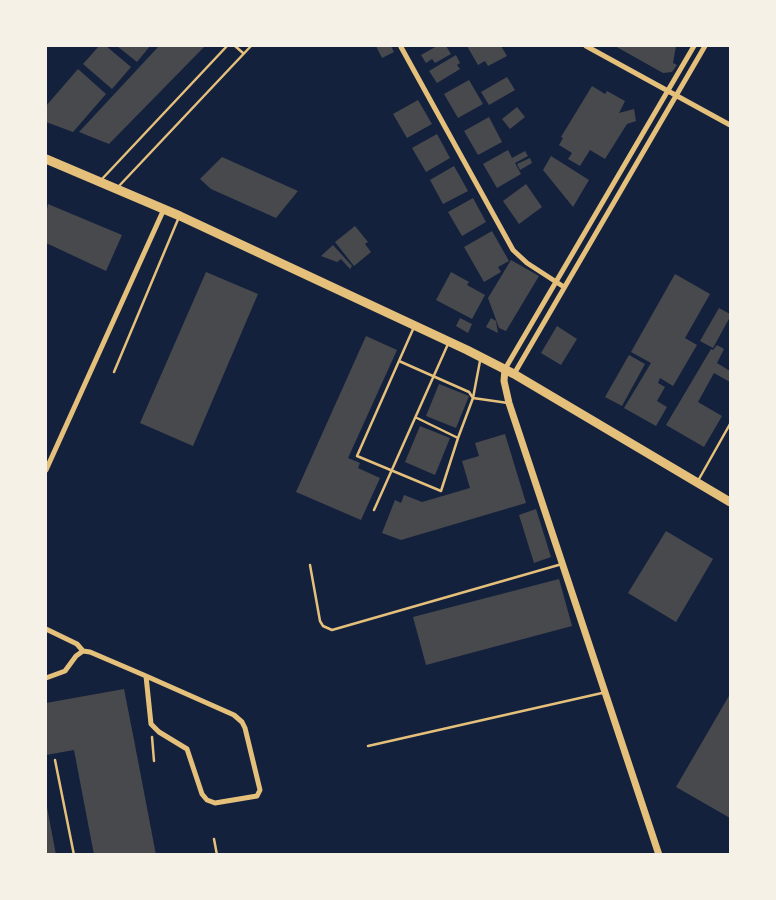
<!DOCTYPE html>
<style>
body{margin:0}
#map{position:relative;width:776px;height:900px;overflow:hidden;background:#14213d;font-family:Merriweather,serif}
canvas{display:block}
.frame{position:absolute;inset:0;border:47px solid #f6f1e7;pointer-events:none}
</style>
<div id="map">
<canvas width="776" height="900"></canvas>
<div class="frame"></div>
</div>
<script>
const g = document.querySelector('canvas').getContext('2d');
g.lineJoin = 'round';
function fill(path, color) { g.fillStyle = color; g.fill(path, 'evenodd'); }
const shape = rows => new Path2D(rows.map(r => 'M' + r).join(''));
function trace(path, color, width, dash) { g.strokeStyle = color; g.lineWidth = width; g.lineCap = dash ? 'butt' : 'round'; g.setLineDash(dash || []); g.stroke(path); }
const building = shape([
 [99,46,106,46,131,67,112,89,83,64],
 [117,46,150,46,137,62],
 [159,46,205,46,109,144,79,132],
 [376,46,391,46,394,52,382,58],
 [437,46,446,46,451,54,435,63,432,59,426,63,421,55],
 [467,46,501,46,507,56,488,66,485,61,478,65],
 [615,46,676,46,673,63,677,65,672,72,663,73],
 [456,55,460,63,457,65,460,69,437,83,429,71],
 [78,69,106,94,73,132,46,122,46,106],
 [507,77,515,90,489,105,481,92],
 [469,80,483,104,458,118,444,94],
 [592,86,605,94,607,91,625,101,619,113,634,109,636,121,627,124,605,159,590,150,580,166,568,159,572,153,559,145,563,138,561,137],
 [418,100,432,124,407,138,393,114],
 [517,107,525,117,510,129,502,119],
 [489,117,502,142,478,155,464,131],
 [437,134,450,158,426,172,412,148],
 [508,150,512,158,525,151,528,156,515,163,521,174,497,188,483,164],
 [551,156,589,180,573,207,543,170],
 [222,157,298,191,276,218,211,189,200,179],
 [530,158,532,163,520,170,517,164],
 [454,166,468,191,443,204,430,180],
 [526,184,542,207,519,224,503,201],
 [473,198,486,222,462,236,448,212],
 [48,204,122,235,106,271,46,243,46,215],
 [355,226,368,242,365,244,371,252,354,266,335,242],
 [492,231,509,261,498,267,501,272,484,282,464,247],
 [333,245,352,266,350,269,341,259,337,262,321,256],
 [511,260,539,276,506,331,499,328,488,298],
 [206,272,258,294,193,446,140,423],
 [451,272,469,282,467,285,485,295,472,319,436,300],
 [675,274,710,294,685,338,697,345,673,386,660,378,658,383,665,387,657,401,667,407,656,426,624,408,651,363,631,352],
 [719,308,730,314,730,317,713,348,700,341],
 [460,318,472,324,468,333,456,326],
 [491,318,496,321,498,333,486,327],
 [557,326,577,339,561,365,541,353],
 [366,336,397,350,348,458,360,463,358,468,380,478,361,520,296,492],
 [717,345,724,349,717,363,730,371,730,382,714,373,698,402,722,416,704,447,666,425,711,349,713,350],
 [629,355,645,364,622,406,605,397],
 [439,384,469,396,456,428,426,416],
 [420,426,450,438,435,475,405,462],
 [505,434,526,503,401,540,382,533,395,500,401,503,404,495,422,502,470,488,462,461,479,456,475,443],
 [536,509,551,557,534,563,519,515],
 [666,531,713,559,676,622,628,593],
 [559,579,572,626,426,665,413,617],
 [124,689,135,745,156,855,94,855,74,750,46,755,46,703],
 [730,694,730,818,676,787],
 [46,807,47,807,56,855,46,855]
]);
const path = shape([
 [152,737,154,761]
]);
const service = shape([
 [235,46,243,53],
 [102,179,227,46],
 [119,186,251,46],
 [414,327,357,456,441,491,458,438,473,398,480,361],
 [399,361,469,392,473,398,508,403],
 [114,372,179,217],
 [417,418,458,438],
 [699,479,730,424],
 [374,510,448,344],
 [310,565,320,621,323,626,332,630,562,564],
 [368,746,602,693],
 [55,760,74,855],
 [214,839,217,855]
]);
const minor = shape([
 [586,46,730,125],
 [401,47,513,250,527,263,564,287],
 [505,369,694,46],
 [514,374,705,46],
 [46,470,164,209],
 [46,629,77,644,83,651],
 [46,678,65,671,76,656,83,651,90,652,146,676,234,715,242,722,245,728,260,790,257,796,215,803,207,800,202,794,187,749,159,732,151,724,146,676]
]);
const tertiary = shape([
 [505,369,504,381,509,403,659,855]
]);
const primary = shape([
 [46,159,180,216,467,350,514,374,730,502]
]);
fill(building, '#48494c');
trace(path, '#e5c07b', 2.5);
trace(service, '#e5c07b', 2.5);
trace(minor, '#e5c07b', 5);
trace(tertiary, '#e5c07b', 7);
trace(primary, '#e5c07b', 9);
</script>
